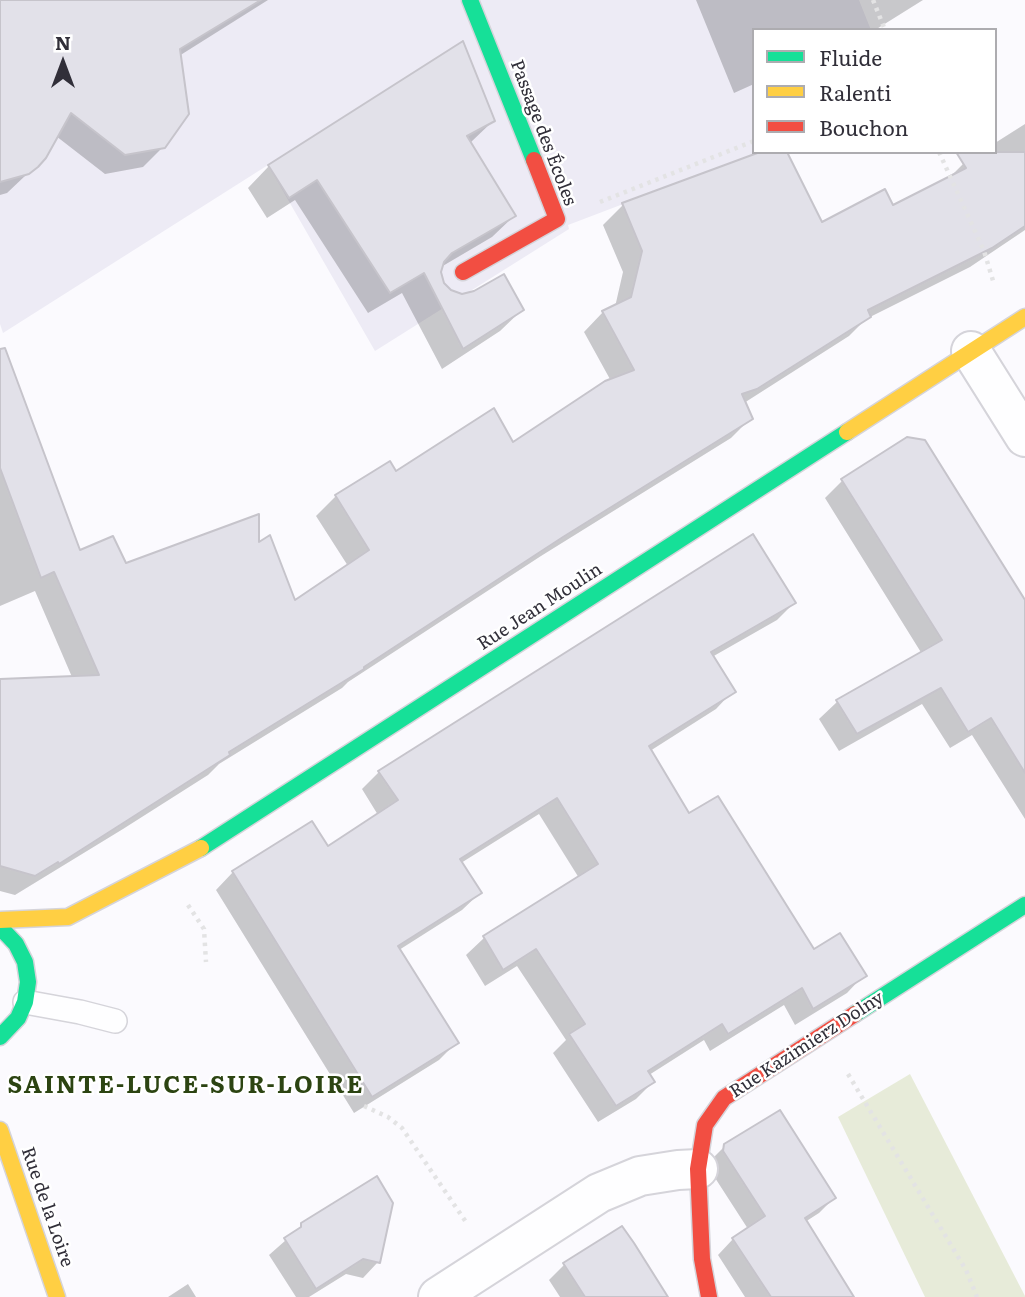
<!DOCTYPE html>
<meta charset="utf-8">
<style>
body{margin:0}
#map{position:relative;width:1025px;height:1297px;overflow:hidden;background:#fbfafe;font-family:Literata,serif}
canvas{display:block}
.legend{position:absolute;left:752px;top:28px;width:245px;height:126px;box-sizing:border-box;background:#fff;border:2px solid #adacb0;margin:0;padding:9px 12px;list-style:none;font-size:21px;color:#312f39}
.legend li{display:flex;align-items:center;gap:14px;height:35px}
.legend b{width:35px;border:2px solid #adacb0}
.north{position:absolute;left:28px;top:28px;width:70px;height:70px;-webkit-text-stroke:5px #fff;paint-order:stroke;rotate:0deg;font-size:19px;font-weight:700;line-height:28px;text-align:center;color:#312f39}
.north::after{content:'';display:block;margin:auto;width:24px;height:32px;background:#312f39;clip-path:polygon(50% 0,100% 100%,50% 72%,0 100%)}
</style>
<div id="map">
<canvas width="1025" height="1297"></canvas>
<ul class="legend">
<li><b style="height:9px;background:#16e098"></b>Fluide</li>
<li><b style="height:9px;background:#ffcf43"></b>Ralenti</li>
<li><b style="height:9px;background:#f24e42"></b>Bouchon</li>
</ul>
<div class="north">N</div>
</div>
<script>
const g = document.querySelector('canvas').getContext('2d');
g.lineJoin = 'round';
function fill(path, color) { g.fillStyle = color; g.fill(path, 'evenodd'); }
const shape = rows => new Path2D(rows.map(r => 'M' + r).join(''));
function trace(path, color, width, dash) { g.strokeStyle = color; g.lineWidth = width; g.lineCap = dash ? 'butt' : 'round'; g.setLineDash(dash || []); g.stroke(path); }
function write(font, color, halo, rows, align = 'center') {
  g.font = font + ' Literata,serif'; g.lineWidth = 5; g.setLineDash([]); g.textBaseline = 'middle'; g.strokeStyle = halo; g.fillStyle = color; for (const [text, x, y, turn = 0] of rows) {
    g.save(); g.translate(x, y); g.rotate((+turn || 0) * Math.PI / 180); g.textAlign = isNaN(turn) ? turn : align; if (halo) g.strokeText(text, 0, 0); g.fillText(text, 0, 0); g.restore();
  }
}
const built = shape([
 [0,0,859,0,871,30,754,30,754,152,760,152,568,225,569,229,375,351,268,165,3,333,0,324]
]);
const green = shape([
 [910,1074,1025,1296,1025,1297,925,1297,838,1117]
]);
const shadow = shape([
 [0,0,268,0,179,56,163,147,143,167,105,174,56,136,45,157,7,193,0,195],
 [696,0,923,0,875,30,754,30,754,84,734,93],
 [493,121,470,143,514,216,492,237,441,267,439,271,442,283,450,292,522,310,500,331,442,369,402,293,368,313,295,200,267,218,248,188,269,166],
 [1025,124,1025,230,970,267,866,319,849,336,744,403,751,418,731,438,541,556,348,682,342,688,219,764,208,775,123,829,15,895,0,891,0,680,72,677,35,591,0,606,0,426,78,552,125,565,257,546,294,603,348,566,316,516,336,496,389,463,395,473,512,444,611,381,584,332,603,312,615,307,623,272,603,225,623,205,765,152,821,225,892,208,948,179,963,164,981,152,995,152,995,143],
 [843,480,1025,604,1025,819,972,735,950,748,922,704,839,751,819,719,837,702,922,654,825,498],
 [794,603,777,620,712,657,733,691,716,709,650,751,688,816,813,951,864,975,847,993,795,1025,784,1005,710,1051,704,1040,649,1075,653,1082,636,1099,598,1122,553,1053,566,1040,517,966,485,986,466,955,484,938,579,878,539,814,461,863,480,893,462,910,399,950,457,1042,439,1060,354,1113,216,890,233,872,327,848,378,815,362,789,379,772],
 [725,1146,834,1198,819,1213,805,1222,852,1297,745,1297,718,1255,733,1239,748,1229,708,1167,709,1162],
 [303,1225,378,1262,363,1278,346,1274,309,1297,296,1297,269,1255],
 [565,1264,665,1297,560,1297,549,1280],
 [188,1284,196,1297,168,1297]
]);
const building = shape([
 [0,0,261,0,180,49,189,114,165,148,125,155,71,113,46,158,38,167,29,174,0,182,0,0],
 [463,41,495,121,467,136,516,216,452,253,444,262,441,272,444,283,451,290,462,294,474,291,504,274,524,310,463,349,424,273,390,293,317,180,289,198,268,165,463,41],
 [760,152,787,152,822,222,885,189,893,205,966,168,956,152,1025,152,1025,226,992,248,868,310,871,317,757,389,742,394,753,419,563,537,364,667,364,669,229,752,230,755,59,864,58,862,35,876,0,866,0,679,99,675,54,572,41,578,0,468,0,349,5,348,80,550,113,536,126,563,259,514,259,542,270,535,295,600,369,550,335,495,390,461,396,471,494,408,513,442,605,381,634,370,602,311,631,297,642,251,622,203,760,152],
 [907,437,925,440,1025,600,1025,773,991,718,968,732,941,688,857,734,836,700,942,640,841,479,907,437],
 [753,534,796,603,711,652,736,692,649,746,689,813,718,796,814,949,840,933,867,976,813,1009,802,988,728,1034,722,1024,648,1071,655,1082,616,1106,569,1034,585,1024,536,949,503,970,483,936,598,864,557,798,460,859,482,893,398,946,459,1043,372,1097,232,871,312,821,328,846,398,800,378,771,753,534],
 [780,1110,836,1198,805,1218,854,1297,771,1297,732,1238,765,1216,723,1151,724,1144,780,1110],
 [377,1176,393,1203,380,1263,363,1259,316,1289,284,1238,301,1227,301,1223,377,1176],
 [622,1226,634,1243,668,1297,585,1297,563,1263,622,1226]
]);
const path = shape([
 [873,0,885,30],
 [939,152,984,251,994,284],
 [600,202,754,141],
 [188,905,204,929,206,962],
 [848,1074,966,1270,977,1297],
 [364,1106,388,1117,402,1128,468,1225]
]);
const lane = shape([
 [25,1002,80,1012,115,1021]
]);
const street = shape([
 [971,351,1025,437],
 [438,1297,599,1193,640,1176,678,1170,698,1169]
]);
const fast = shape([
 [470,0,534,160],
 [201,848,847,432],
 [0,927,16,944,25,962,28,982,25,1002,18,1018,0,1037],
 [855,1014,1025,905]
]);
const slow = shape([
 [847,432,1025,317],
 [0,920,68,917,201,848],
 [0,1130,57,1297]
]);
const jam = shape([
 [463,272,557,219,534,160],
 [709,1297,702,1259,698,1169,705,1125,724,1098,855,1014]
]);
const streetNames = [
 ["Passage des Écoles",543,133,69],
 ["Rue Jean Moulin",540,607,-33],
 ["Rue Kazimierz Dolny",807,1045,-33],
 ["Rue de la Loire",47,1207,71]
];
const districtNames = [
 ["SAINTE-LUCE-SUR-LOIRE",186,1086]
];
fill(built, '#edebf5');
fill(green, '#e7ebd9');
fill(shadow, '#0003');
fill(building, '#e2e1e9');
trace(building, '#c6c4cb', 2);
trace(lane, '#d5d4da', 26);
trace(street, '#d5d4da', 42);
trace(fast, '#d5d4da', 19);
trace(slow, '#d5d4da', 19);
trace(jam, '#d5d4da', 19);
trace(path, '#e3e3e4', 4.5, [3.5, 5]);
trace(lane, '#fefeff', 23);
trace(street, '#fefeff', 38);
trace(fast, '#16e098', 16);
trace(slow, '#ffcf43', 16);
trace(jam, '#f24e42', 16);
write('18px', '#312f39', '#fff', streetNames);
g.letterSpacing = '2px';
write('bold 24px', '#2c4412', '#fff', districtNames);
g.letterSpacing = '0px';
</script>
